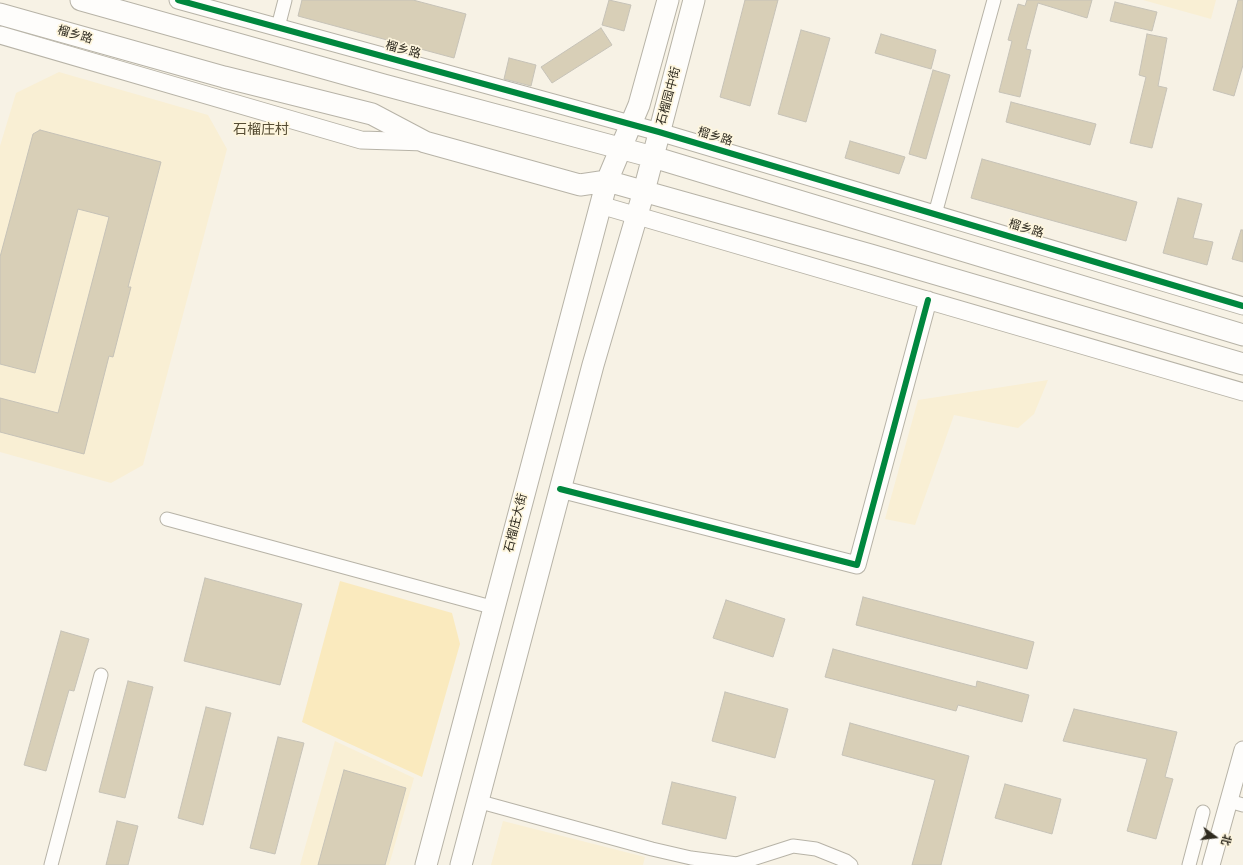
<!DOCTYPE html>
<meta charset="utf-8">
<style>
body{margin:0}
#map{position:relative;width:1243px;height:865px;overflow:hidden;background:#f7f2e5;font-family:"Space Grotesk","Noto Sans SC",sans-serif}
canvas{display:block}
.north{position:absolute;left:1195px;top:817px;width:40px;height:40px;-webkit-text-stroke:3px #fef6de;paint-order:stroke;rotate:105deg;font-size:11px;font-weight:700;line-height:16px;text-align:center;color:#2e2a1f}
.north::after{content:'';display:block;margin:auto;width:14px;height:18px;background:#2e2a1f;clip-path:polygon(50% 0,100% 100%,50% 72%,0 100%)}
</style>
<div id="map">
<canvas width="1243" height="865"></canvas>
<div class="north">北</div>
</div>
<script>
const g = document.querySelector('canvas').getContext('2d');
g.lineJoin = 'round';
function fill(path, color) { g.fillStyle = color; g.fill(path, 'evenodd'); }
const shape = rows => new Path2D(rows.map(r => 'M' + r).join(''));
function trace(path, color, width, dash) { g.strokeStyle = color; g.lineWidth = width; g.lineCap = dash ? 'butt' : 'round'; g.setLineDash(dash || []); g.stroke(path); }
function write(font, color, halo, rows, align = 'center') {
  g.font = font + ' "Space Grotesk","Noto Sans SC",sans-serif'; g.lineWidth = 3.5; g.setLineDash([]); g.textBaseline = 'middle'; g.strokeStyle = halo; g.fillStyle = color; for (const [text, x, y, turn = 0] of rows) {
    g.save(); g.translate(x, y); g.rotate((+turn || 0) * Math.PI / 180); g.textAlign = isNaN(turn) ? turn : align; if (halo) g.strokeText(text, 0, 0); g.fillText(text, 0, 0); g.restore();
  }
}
const built = shape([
 [1143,0,1216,0,1211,19],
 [59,72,208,115,227,149,143,465,111,483,0,452,0,146,16,93],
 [1048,380,1034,414,1018,428,954,415,915,525,885,519,918,400],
 [335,741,414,778,389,865,300,865],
 [503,821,645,857,643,865,491,865]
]);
const green = shape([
 [340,581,452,613,460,644,422,777,302,722]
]);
const building = shape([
 [302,0,413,0,466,14,454,58,298,16,302,0],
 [609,0,631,5,624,31,602,25,609,0],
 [745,0,778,0,750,106,720,97,745,0],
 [1027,0,1092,0,1087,18,1038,3,1026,49,1031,50,1020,97,999,92,1012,41,1008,40,1018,4,1025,6,1027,0],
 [1238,0,1243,0,1243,65,1234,96,1213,90,1238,0],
 [1115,2,1157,12,1152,31,1110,21,1115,2],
 [601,28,612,45,552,83,541,67,601,28],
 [801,30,830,38,806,122,778,114,801,30],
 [881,34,936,50,931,69,875,53,881,34],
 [1147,34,1167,38,1158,86,1167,88,1152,148,1130,143,1146,77,1139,75,1147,34],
 [509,58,536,65,531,86,504,79,509,58],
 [933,70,950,75,926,159,909,154,933,70],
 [1011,102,1096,124,1090,145,1006,122,1011,102],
 [40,130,161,162,128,287,131,287,113,357,109,356,84,454,0,432,0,398,58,413,109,217,78,209,35,373,0,364,0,257,33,134,40,130],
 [850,141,905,157,899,174,845,158,850,141],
 [982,159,1137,202,1126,241,971,198,982,159],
 [1178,198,1202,204,1193,238,1213,242,1207,265,1163,253,1178,198],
 [1241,230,1243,230,1243,262,1232,259,1241,230],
 [205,578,302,604,280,685,184,661,205,578],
 [863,597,1034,642,1027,669,856,625,863,597],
 [726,600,785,619,773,657,713,638,726,600],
 [61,631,89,639,74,691,69,690,46,771,24,765,61,631],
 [833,649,976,687,977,681,1029,695,1022,722,958,705,956,711,825,677,833,649],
 [128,681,153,687,125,798,99,792,128,681],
 [725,692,788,709,775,758,712,741,725,692],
 [206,707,231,713,203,825,178,818,206,707],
 [1074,709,1177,732,1165,777,1173,779,1156,839,1127,831,1147,759,1063,741,1074,709],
 [850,723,969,756,941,865,912,865,935,780,842,755,850,723],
 [278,737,304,743,275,854,250,848,278,737],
 [344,770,406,788,385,865,318,865,344,770],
 [672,782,736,797,726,839,662,824,672,782],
 [1005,784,1061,799,1052,834,995,818,1005,784],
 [117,821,138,826,128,865,106,865,117,821]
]);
const minor = shape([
 [278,27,285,0],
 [935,214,994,0],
 [167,519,495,608],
 [477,801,652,849,691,858,737,864,793,846,816,849,846,861,851,865],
 [1229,801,1243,805],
 [51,865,101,675],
 [1189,865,1203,812]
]);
const tertiary = shape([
 [178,0,659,132,1243,306],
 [0,35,361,140,425,142],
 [600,205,1243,392],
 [560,489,857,565,928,300],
 [1211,865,1243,750]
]);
const primary = shape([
 [81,0,384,85,653,157,1243,335],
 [0,14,224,77,372,114,425,142,580,185,607,181,871,255,1243,364],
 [426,865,607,181,639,105,668,0],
 [461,865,593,365,644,191,694,0]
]);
const cycleway = shape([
 [178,0,659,132,1243,306],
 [560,489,857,565,928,300]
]);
const streetNames = [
 ["榴乡路",75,35,16],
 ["榴乡路",403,50,15],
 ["石榴园中街",669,96,-75],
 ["榴乡路",715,137,17],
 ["榴乡路",1026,229,17],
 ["石榴庄大街",516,523,-76]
];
const quarterNames = [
 ["石榴庄村",261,130]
];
fill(built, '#f9efd4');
fill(green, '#faeabe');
fill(building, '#d8cfb7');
trace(building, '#c6c2b7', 1);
trace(minor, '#b7b3a7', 15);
trace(tertiary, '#b7b3a7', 19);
trace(primary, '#b7b3a7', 23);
trace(minor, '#fefdfb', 13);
trace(tertiary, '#fefdfb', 17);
trace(primary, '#fefdfb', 21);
trace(cycleway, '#00873e', 6);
write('12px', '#2e2a1f', '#fef6de', streetNames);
write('14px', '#564d34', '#fef6de', quarterNames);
</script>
